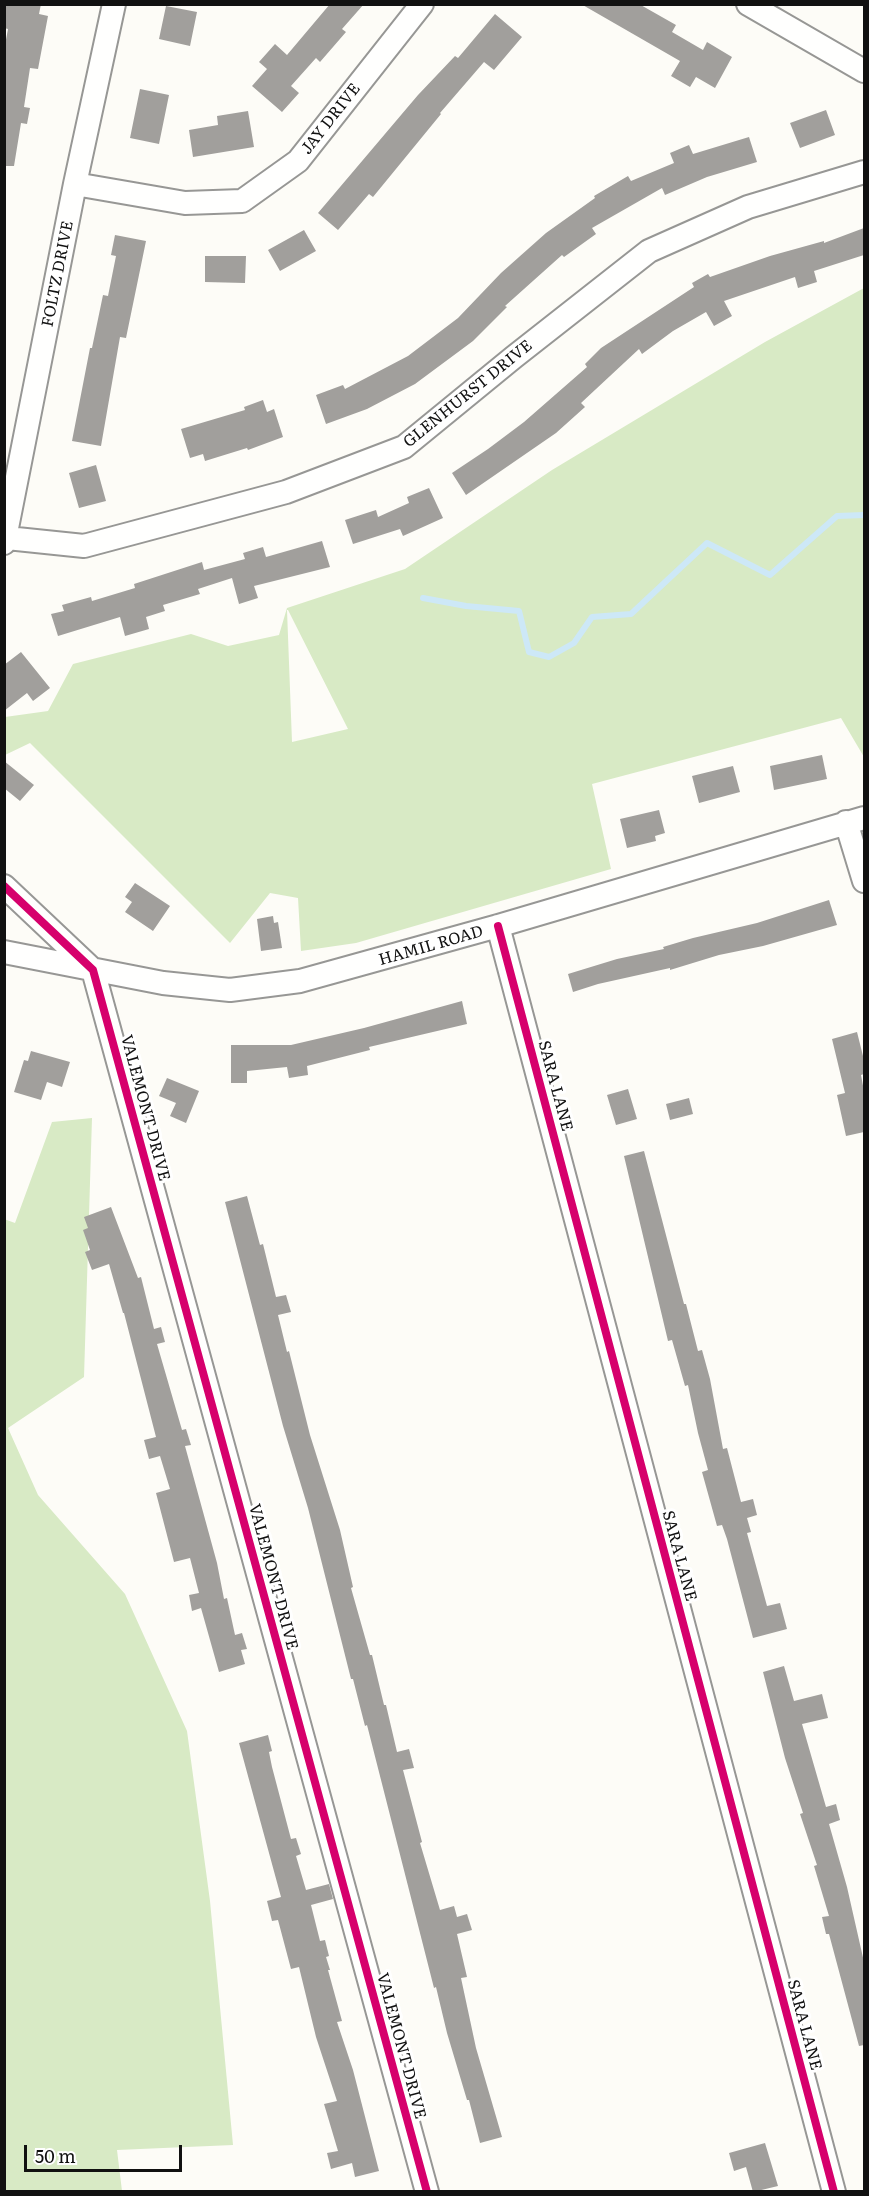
<!DOCTYPE html>
<style>
body{margin:0}
#map{position:relative;width:869px;height:2196px;overflow:hidden;background:#fdfcf7;font-family:Literata,serif}
canvas{display:block}
.frame{position:absolute;inset:0;border:6px solid #111;pointer-events:none}
.scale{position:absolute;left:24px;top:2145px;width:158px;height:27px;box-sizing:border-box;border:3px solid #111;border-top:0;padding-left:8px;font-size:18px;line-height:21px;white-space:nowrap;color:#111;-webkit-text-stroke:4px #fff;paint-order:stroke}
</style>
<div id="map">
<canvas width="869" height="2196"></canvas>
<div class="frame"></div>
<div class="scale">50 m</div>
</div>
<script>
const g = document.querySelector('canvas').getContext('2d');
g.lineJoin = 'round';
function fill(path, color) { g.fillStyle = color; g.fill(path, 'evenodd'); }
const shape = rows => new Path2D(rows.map(r => 'M' + r).join(''));
function trace(path, color, width, dash) { g.strokeStyle = color; g.lineWidth = width; g.lineCap = dash ? 'butt' : 'round'; g.setLineDash(dash || []); g.stroke(path); }
function write(font, color, halo, rows, align = 'center') {
  g.font = font + ' Literata,serif'; g.lineWidth = 6; g.setLineDash([]); g.textBaseline = 'middle'; g.strokeStyle = halo; g.fillStyle = color; for (const [text, x, y, turn = 0] of rows) {
    g.save(); g.translate(x, y); g.rotate((+turn || 0) * Math.PI / 180); g.textAlign = isNaN(turn) ? turn : align; if (halo) g.strokeText(text, 0, 0); g.fillText(text, 0, 0); g.restore();
  }
}
const forest = shape([
 [864,288,864,757,841,718,592,784,611,869,356,943,301,951,298,898,270,893,230,943,30,743,5,755,5,717,48,711,73,664,191,634,228,646,279,635,287,608,405,569,552,470,765,342],
 [287,610,288,610,348,729,292,742],
 [92,1118,84,1377,8,1428,38,1495,125,1594,187,1731,210,1901,233,2145,117,2150,122,2191,5,2191,4,1219,15,1223,52,1122]
]);
const stream = shape([
 [423,598,466,606,519,611,529,652,549,657,574,643,592,617,631,614,707,543,770,575,837,516,864,515]
]);
const building = shape([
 [4,4,41,4,39,14,48,16,38,69,30,68,24,107,30,108,27,124,21,123,14,166,4,166,4,50,8,29,4,28],
 [330,4,364,4,342,29,346,32,320,62,316,58,291,86,299,93,282,112,252,86,267,69,259,62,275,44,287,55],
 [581,4,639,4,676,25,672,32,703,50,707,42,732,57,715,88,696,77,690,87,671,76,680,61],
 [166,6,197,12,190,46,159,39],
 [495,14,522,37,494,70,484,62,440,113,441,114,373,197,369,194,338,230,318,213,418,95,455,56,458,58],
 [140,89,169,95,159,144,130,138],
 [826,110,835,135,800,148,790,123],
 [248,111,254,147,193,157,189,130,218,125,217,116],
 [749,137,757,162,707,177,665,195,662,188,592,228,596,234,564,257,562,255,505,306,507,307,473,341,415,384,367,409,326,424,316,395,343,385,345,389,408,356,458,318,501,273,546,233,595,198,594,196,628,176,631,181,674,163,670,153,689,145,693,154],
 [864,228,864,255,814,271,817,282,798,288,795,277,724,301,732,316,714,326,706,312,673,331,642,354,639,349,581,403,585,407,556,433,466,495,452,473,488,449,524,422,587,367,585,364,601,348,694,287,692,283,708,274,710,277,770,256,824,241,824,243],
 [304,230,316,251,280,271,268,250],
 [115,235,146,241,126,338,120,337,101,446,72,441,90,348,92,348,103,295,108,296,116,256,111,255],
 [205,256,246,256,245,283,205,282],
 [263,400,267,412,274,409,283,437,248,450,247,448,205,461,203,454,190,458,181,429,245,410,244,407],
 [96,465,106,501,79,508,69,473],
 [429,488,443,518,403,536,400,529,353,544,345,520,376,510,378,517,409,503,407,497],
 [322,541,330,567,254,586,258,598,239,604,232,578,198,589,200,594,163,605,165,611,146,617,149,629,125,636,120,617,58,636,51,614,64,611,62,605,91,597,92,601,135,588,134,584,202,562,204,570,245,559,243,553,263,547,266,557],
 [21,652,50,688,33,701,27,693,4,711,4,665],
 [822,755,827,779,774,790,770,766],
 [4,761,34,785,20,801,4,788],
 [733,766,740,792,699,803,692,776],
 [659,810,665,833,655,836,656,841,627,848,620,819],
 [135,883,170,906,153,931,125,912,132,902,125,897],
 [829,900,837,925,763,946,719,955,670,970,670,968,598,984,573,992,568,974,617,959,664,949,663,947,693,938,757,923],
 [273,916,274,923,278,922,282,948,261,951,257,919],
 [462,1001,467,1024,369,1047,370,1050,307,1066,308,1075,289,1078,287,1067,247,1071,247,1083,231,1083,231,1045,291,1045,364,1028],
 [857,1032,864,1060,864,1074,861,1075,864,1091,864,1132,846,1136,837,1095,845,1093,832,1039],
 [31,1051,70,1062,62,1087,47,1082,41,1100,14,1092,24,1060,28,1061],
 [167,1078,199,1091,186,1123,170,1116,176,1103,159,1096],
 [628,1089,637,1119,616,1125,607,1095],
 [689,1098,693,1114,670,1120,666,1104],
 [644,1151,684,1304,686,1304,698,1351,702,1350,710,1379,723,1449,727,1448,741,1502,753,1499,757,1515,747,1518,751,1532,747,1533,767,1606,780,1603,787,1629,753,1638,727,1539,722,1525,717,1526,702,1472,708,1470,698,1433,688,1385,685,1386,672,1340,668,1341,624,1156],
 [247,1196,260,1245,263,1244,276,1297,286,1295,291,1312,278,1315,287,1352,289,1351,310,1435,340,1530,353,1587,351,1588,370,1655,372,1655,384,1705,386,1705,397,1752,409,1749,414,1768,403,1770,422,1842,420,1843,440,1910,454,1906,457,1917,467,1914,472,1930,457,1934,467,1977,461,1978,476,2048,502,2137,480,2143,469,2100,467,2100,447,2033,436,1987,434,1988,367,1725,365,1726,353,1679,351,1679,308,1508,283,1426,225,1202],
 [111,1207,138,1278,141,1277,154,1329,161,1327,165,1342,157,1344,182,1430,186,1429,191,1445,185,1446,217,1563,224,1599,227,1598,235,1635,242,1633,247,1649,241,1650,245,1664,219,1672,201,1608,192,1611,189,1595,199,1593,190,1558,174,1562,156,1493,170,1489,160,1456,149,1459,144,1440,156,1437,124,1313,123,1313,109,1264,92,1270,85,1252,90,1250,83,1230,88,1228,84,1217],
 [784,1666,794,1701,822,1694,828,1718,802,1724,826,1807,836,1804,840,1820,829,1824,847,1887,864,1962,864,2045,859,2046,829,1934,826,1934,822,1917,829,1916,814,1866,817,1865,800,1814,803,1813,785,1758,763,1672],
 [268,1735,272,1751,269,1752,272,1767,291,1839,296,1838,301,1854,296,1856,306,1890,329,1884,333,1899,311,1905,320,1941,325,1940,329,1956,326,1957,330,1970,328,1970,342,2021,337,2022,353,2070,379,2171,355,2177,352,2163,331,2169,327,2153,338,2151,324,2104,337,2101,316,2037,299,1967,291,1969,278,1920,272,1921,267,1901,281,1897,239,1743],
 [765,2143,778,2186,753,2192,746,2167,734,2171,729,2153]
]);
const minor = shape([
 [748,4,864,71],
 [75,184,185,203,242,201,298,161,422,4],
 [7,538,84,546,286,492,404,447,514,357,649,251,748,207,864,172],
 [4,543,75,184,114,4],
 [846,822,864,881],
 [4,886,93,970,427,2192],
 [498,926,834,2192],
 [4,952,163,983,230,990,300,981,498,926,864,818]
]);
const cycleway = shape([
 [4,886,93,970,427,2192],
 [498,926,834,2192]
]);
const streetNames = [
 ["JAY DRIVE",331,119,-52],
 ["FOLTZ DRIVE",58,274,-79],
 ["GLENHURST DRIVE",468,394,-39],
 ["HAMIL ROAD",431,946,-16],
 ["SARA LANE",555,1086,75],
 ["VALEMONT DRIVE",145,1108,75],
 ["SARA LANE",679,1556,75],
 ["VALEMONT DRIVE",273,1577,75],
 ["SARA LANE",804,2025,75],
 ["VALEMONT DRIVE",401,2046,75]
];
fill(forest, '#d8eac5');
trace(stream, '#cde8f7', 6);
fill(building, '#a19f9c');
trace(minor, '#979795', 26);
trace(minor, '#fffffe', 22);
trace(cycleway, '#d6006c', 8);
write('16px', '#111', '#fff', streetNames);
</script>
